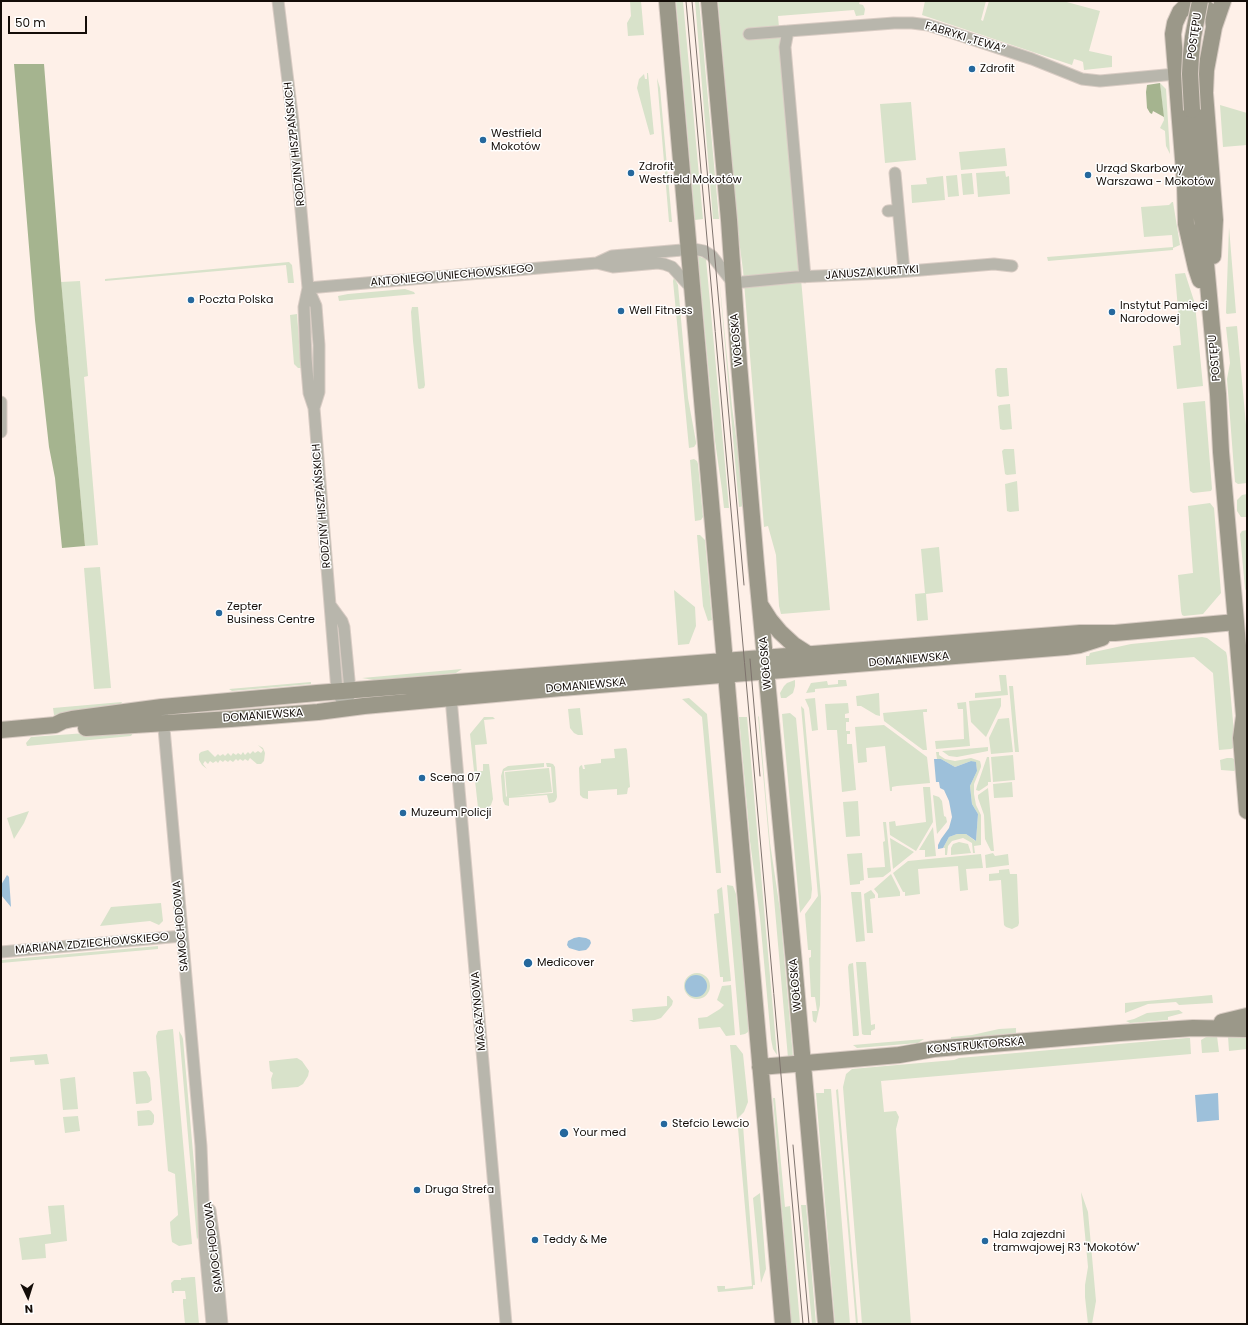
<!DOCTYPE html>
<meta charset="utf-8">
<style>
body{margin:0}
#map{position:relative;width:1248px;height:1325px;overflow:hidden;background:#fef0e8;font-family:Poppins,sans-serif}
canvas{display:block}
.frame{position:absolute;inset:0;border:2px solid #140d08;pointer-events:none}
.north{position:absolute;left:8px;top:1277px;width:40px;height:40px;-webkit-text-stroke:3px #fff;paint-order:stroke;rotate:176deg;font-size:11px;font-weight:700;line-height:16px;text-align:center;color:#140d08}
.north::after{content:'';display:block;margin:auto;width:14px;height:18px;background:#140d08;clip-path:polygon(50% 0,100% 100%,50% 72%,0 100%)}
.scale{position:absolute;left:8px;top:16px;width:79px;height:18px;box-sizing:border-box;border:2px solid #140d08;border-top:0;padding-left:5px;font-size:12px;line-height:14px;white-space:nowrap;color:#140d08;-webkit-text-stroke:3px #fff;paint-order:stroke}
</style>
<div id="map">
<canvas width="1248" height="1325"></canvas>
<div class="frame"></div>
<div class="north">N</div>
<div class="scale">50 m</div>
</div>
<script>
const g = document.querySelector('canvas').getContext('2d');
g.lineJoin = 'round';
function fill(path, color) { g.fillStyle = color; g.fill(path, 'evenodd'); }
const shape = rows => new Path2D(rows.map(r => 'M' + r).join(''));
function trace(path, color, width, dash) { g.strokeStyle = color; g.lineWidth = width; g.lineCap = dash ? 'butt' : 'round'; g.setLineDash(dash || []); g.stroke(path); }
function write(font, color, halo, rows, align = 'center') {
  g.font = font + ' Poppins,sans-serif'; g.lineWidth = 3; g.setLineDash([]); g.textBaseline = 'middle'; g.strokeStyle = halo; g.fillStyle = color; for (const [text, x, y, turn = 0] of rows) {
    g.save(); g.translate(x, y); g.rotate((+turn || 0) * Math.PI / 180); g.textAlign = isNaN(turn) ? turn : align; if (halo) g.strokeText(text, 0, 0); g.fillText(text, 0, 0); g.restore();
  }
}
const green = shape([
 [630,1,641,1,644,35,628,36,627,23,631,16],
 [676,1,683,1,703,219,695,220],
 [695,1,699,1,719,219,713,219],
 [718,1,860,1,859,4,863,5,865,9,864,15,856,16,854,10,778,16,830,610,781,614,779,606,776,555,768,526,764,527,743,270,739,240],
 [925,1,986,1,981,20,983,21,989,1,1063,1,1100,11,1089,51,1112,56,1112,67,1084,70,1083,62,1081,61,1074,59,1072,65,922,15],
 [647,73,648,73,654,134,650,135,637,88,639,79,644,74,645,79,647,79],
 [657,78,660,88,672,222,669,222],
 [1160,83,1166,89,1170,154,1166,146,1165,131,1160,128,1164,120],
 [911,102,916,160,885,163,880,104],
 [1220,105,1247,113,1247,145,1223,147],
 [1005,148,1007,166,961,170,959,152],
 [1005,171,1006,177,1009,176,1010,194,978,197,976,173],
 [972,173,974,194,963,195,961,174],
 [957,175,959,196,948,197,946,176],
 [943,176,945,200,912,203,911,185,927,184,926,178],
 [1172,202,1173,202,1180,245,1173,248,1173,250,1048,261,1047,257,1173,247,1172,235,1144,237,1141,207,1169,205],
 [1229,227,1236,313,1227,314,1226,313],
 [698,256,706,259,729,508,724,508,722,490,715,441],
 [289,262,292,265,294,283,288,283,286,265,105,281,105,279],
 [1185,273,1195,304,1203,386,1177,389,1173,346,1181,345,1175,274],
 [719,276,732,407,740,466,744,506,739,507],
 [674,277,678,285,688,398,696,442,696,444,694,447,689,448,673,281],
 [80,281,88,376,84,377,98,545,85,546,61,282],
 [405,289,414,292,415,294,339,301,338,296,348,294],
 [412,307,418,307,425,385,424,388,419,389,418,388,417,379,413,341,411,312],
 [297,314,301,368,298,368,294,364,290,315],
 [1237,326,1247,436,1247,483,1238,484,1235,482,1227,379,1230,363,1226,327],
 [997,368,1007,368,1009,396,1000,397,997,396,995,370],
 [1205,401,1212,489,1211,491,1193,493,1190,491,1183,403],
 [1010,404,1012,429,1003,430,1000,429,998,406,1000,405],
 [1004,449,1014,449,1016,474,1007,475,1005,474,1002,451],
 [694,459,697,461,698,464,703,517,701,520,695,521,690,460],
 [1017,481,1019,511,1010,512,1007,511,1005,484],
 [1247,494,1247,517,1241,517,1237,511,1237,500,1242,495],
 [1210,503,1214,508,1221,593,1203,614,1184,616,1182,615,1181,611,1178,575,1193,573,1188,506],
 [1247,530,1247,592,1245,589,1240,534,1242,531],
 [697,535,700,535,705,540,712,620,708,621,703,606],
 [939,547,943,592,926,594,928,620,917,621,915,594,925,593,921,549],
 [100,567,111,688,94,689,84,568],
 [674,590,695,607,696,626,689,644,678,645],
 [1202,637,1207,638,1226,652,1227,656,1235,743,1233,748,1231,749,1219,750,1213,673,1194,657,1086,665,1086,656,1089,656,1090,653,1094,652,1131,644],
 [462,669,456,673,374,680,362,678],
 [999,675,1006,675,1008,695,975,698,975,693,1001,691],
 [795,680,795,686,793,693,786,698,781,698,780,693,784,686,787,683],
 [838,680,846,680,847,686,815,689,815,692,806,693,811,683,827,681,828,685,838,684],
 [311,682,311,684,232,691,229,689],
 [1009,686,1013,686,1019,752,1015,752],
 [879,693,880,716,876,715,861,706,857,706,856,696],
 [689,698,707,714,721,873,716,873,702,717,682,699],
 [815,698,818,730,812,731,809,708,805,699],
 [1001,698,1001,706,986,737,971,722,969,701],
 [122,702,121,704,92,712,54,715,53,708],
 [966,702,970,746,936,749,935,741,964,739,963,709,958,709,957,703],
 [848,703,849,713,845,714,845,718,849,718,849,722,846,722,846,731,850,731,850,734,847,734,847,744,852,744,856,790,842,792,837,730,827,730,825,704],
 [801,706,804,709,821,897,820,1005,816,1023,813,1021,812,1011,817,1011,815,997,811,997,809,958,811,957,811,950,808,950,805,914,818,896],
 [580,708,583,735,578,735,574,733,570,728,568,709],
 [927,709,927,712,923,712,927,750,923,750,884,721,883,713],
 [790,713,796,718,812,889,811,898,800,913,782,714],
 [758,716,759,717,770,843,780,910,793,1057,788,1058],
 [484,717,493,717,495,719,484,720,487,744,475,745,477,771,483,771,483,764,489,764,493,799,491,805,488,808,478,808,470,734],
 [739,717,747,717,777,1055,773,1049,771,1039,760,918,750,841],
 [1009,718,1013,752,991,754,989,738,998,719],
 [884,725,927,757,930,783,897,786,892,787,892,791,890,791,885,746,866,748,867,762,858,763,855,727],
 [100,732,133,733,131,736,27,746,26,743,31,737],
 [258,745,263,748,265,753,264,761,261,764,257,764,250,758,248,761,245,759,243,761,240,759,238,761,236,759,233,762,230,760,228,762,225,760,223,762,220,760,218,763,216,761,213,763,210,761,208,764,205,761,203,764,207,769,202,765,199,760,199,754,201,752,208,750,215,757,218,754,220,756,223,754,225,756,228,753,231,756,233,753,236,755,238,753,241,755,243,752,245,755,248,752,250,754,253,751,255,753,258,751,261,753,263,750],
 [988,747,988,751,957,757,949,756,942,751],
 [626,748,627,750,630,787,628,788,627,794,617,795,617,789,588,791,588,799,583,798,580,795,579,768,580,766,582,765,583,769,585,769,584,765,601,763,601,759,615,758,614,749],
 [936,752,939,752,939,755,945,759,955,761,971,758,980,761,981,765,981,767,974,784,974,794,976,805,981,815,981,845,974,846,975,853,973,853,972,843,963,838,952,841,948,846,947,855,945,855,945,848,943,848,949,837,957,834,966,834,974,840,976,841,978,814,972,804,970,786,977,771,976,763,971,761,955,767,941,759,937,759],
 [1013,755,1015,780,993,782,991,757],
 [987,757,989,757,991,782,988,782,988,785,979,791,976,790,977,786],
 [1227,758,1232,758,1234,759,1235,770,1234,771,1221,770,1220,760],
 [544,763,544,767,504,771,506,797,507,796,505,772,549,768,552,792,514,796,553,793,551,767,547,767,546,763,549,763,553,764,555,767,557,797,556,800,554,802,549,803,547,795,509,798,509,806,505,805,503,801,501,776,503,769,508,766],
 [1012,782,1013,797,994,798,993,784],
 [923,787,930,787,933,822,916,851,890,835,889,822,895,821,896,826,926,822],
 [988,788,994,851,991,851,985,839,984,815,978,798,978,795],
 [933,795,939,797,942,801,944,816,946,817,947,822,937,834],
 [858,801,860,836,846,837,843,802],
 [29,811,24,823,14,839,7,818],
 [883,822,886,822,891,871,883,877,868,878,867,868,885,867,883,842,885,841],
 [933,827,936,856,925,857,925,850,919,850],
 [890,838,914,852,893,869],
 [959,842,968,844,971,853,951,855,951,848,953,844],
 [862,853,864,880,860,881,860,884,850,885,847,854],
 [993,853,995,856,1008,854,1009,865,986,868,985,855],
 [981,854,983,868,966,869,968,890,960,891,958,866,918,869,920,894,905,896,905,892,903,892,893,873,908,861],
 [1009,869,1010,874,1017,874,1019,923,1018,926,1012,929,1006,927,1004,925,1001,880,989,881,989,874,999,873,999,870],
 [891,874,900,892,900,896,878,898,878,894,874,889],
 [727,885,733,886,736,894,749,1025,748,1032,745,1034,740,1035],
 [722,887,731,981,723,982,723,977,720,977,714,914,719,913,717,890],
 [871,890,875,895,875,898,870,899,873,933,867,933,864,894],
 [851,892,861,892,865,941,856,942],
 [161,903,163,921,159,925,150,921,100,926,111,907],
 [158,946,158,949,1,963,1,960],
 [856,962,866,962,871,1025,875,1024,875,1029,871,1031,871,1035,864,1035,862,1034],
 [853,963,859,1035,858,1036,853,1036,848,967,849,964],
 '684 986a13 13 0 1 1 26 0a13 13 0 1 1-26 0Z',
 [731,985,735,1035,726,1036,720,1027,699,1029,698,1018,707,1017,720,1009,724,1005,717,1000,722,986],
 [1212,995,1213,1003,1179,1005,1176,1002,1148,1004,1125,1013,1125,1003],
 [667,996,669,996,673,1001,672,1005,661,1018,655,1020,633,1022,629,1020,633,1020,632,1009,667,1006],
 [1179,1010,1183,1013,1168,1017,1168,1020,1130,1023,1126,1021,1134,1019,1147,1013],
 [1016,1028,1016,1033,951,1039,951,1037,972,1035,999,1029],
 [173,1029,192,1244,179,1246,172,1242,171,1235,170,1222,178,1215,175,1174,168,1171,156,1036,158,1031],
 [179,1031,182,1036,183,1039,200,1232,197,1240],
 [1217,1036,1219,1052,1202,1053,1201,1040,1206,1037],
 [1228,1036,1247,1036,1247,1049,1229,1051],
 [1187,1038,1190,1038,1191,1054,881,1081,884,1112,896,1111,899,1117,896,1129,911,1324,862,1324,843,1087,846,1074,852,1069,954,1060,959,1058],
 [924,1039,918,1043,857,1048,853,1045],
 [730,1045,736,1045,743,1054,748,1102,744,1112,737,1119],
 [47,1054,49,1064,35,1065,34,1060,10,1062,10,1057],
 [297,1058,302,1061,309,1071,308,1076,303,1084,298,1087,272,1089,271,1079,273,1073,270,1071,269,1061],
 [146,1071,150,1078,152,1100,148,1103,136,1104,133,1072],
 [75,1077,78,1109,63,1110,60,1079],
 [824,1089,831,1089,850,1324,835,1324,816,1093,824,1093],
 [838,1089,848,1208,858,1324,856,1324,836,1090],
 [773,1098,775,1098,785,1207,790,1206,800,1324,791,1324],
 [149,1110,151,1111,154,1115,154,1122,152,1125,138,1126,137,1111],
 [78,1116,80,1131,65,1133,63,1117],
 [743,1125,755,1285,753,1285,753,1289,718,1292,717,1286,725,1286,725,1289,752,1286,738,1128],
 [1081,1192,1088,1212,1096,1301,1092,1324,1088,1324,1085,1297,1085,1285,1088,1267],
 [760,1193,766,1269,761,1283,753,1198],
 [64,1205,67,1241,45,1244,46,1258,22,1260,19,1238,51,1234,48,1206],
 [801,1205,806,1205,816,1324,812,1324],
 [192,1277,195,1277,199,1324,185,1324,183,1303,183,1299,186,1299,185,1291,174,1291,174,1293,172,1293,171,1283,174,1280,181,1280,181,1278]
]);
const forest = shape([
 [14,64,44,64,61,280,85,546,62,548,55,478,49,447,35,320],
 [1160,83,1164,117,1153,111,1152,114,1150,113,1147,108,1146,92,1147,85]
]);
const water = shape([
 [934,759,941,759,955,767,971,761,976,762,977,771,970,786,972,804,978,814,976,841,966,834,957,834,949,837,943,848,938,849,938,845,941,839,949,828,952,817,949,801,944,790,940,788,939,782,936,782],
 [7,875,9,877,11,907,1,895,1,885],
 [579,937,586,938,590,940,591,943,589,947,586,950,579,951,569,948,567,945,568,941,574,938],
 '685 986a11 11 0 1 1 22 0a11 11 0 1 1-22 0Z',
 [1218,1093,1219,1120,1197,1122,1195,1095]
]);
const street = shape([
 [278,1,293,122,308,288,304,307,306,358,309,393,314,408,337,691,346,709],
 [788,31,785,47,805,277],
 [749,34,894,23,912,23,928,25,947,31,1032,59,1082,79,1100,81,1176,74],
 [895,173,904,271],
 [888,211,898,210],
 [597,263,613,267,658,263,664,264,672,267,692,289],
 [308,288,597,263,612,256,694,249,704,251,712,256,733,283,796,277,885,273,994,264,1012,266],
 [308,288,316,306,319,345,319,392,314,408],
 [1,402,1,432],
 [331,606,342,621,344,627,350,690,349,696],
 [451,698,506,1324],
 [163,717,201,1146,205,1248,212,1324],
 [1,952,182,936],
 [210,1210,215,1247,222,1324]
]);
const secondary = shape([
 [667,1,783,1324],
 [709,1,729,220,739,364,756,564,794,963,826,1324],
 [1192,110,1218,394,1221,452,1236,622,1244,716,1247,725],
 [1213,256,1215,220,1205,93,1206,70,1214,27,1223,1],
 [1200,280,1196,268,1186,224,1185,184,1173,34,1175,23,1180,12,1184,8,1193,4,1202,5,1208,10,1213,17,1214,27],
 [761,606,770,620,780,632,794,645,808,654],
 [1244,716,1241,738,1247,811],
 [86,728,231,719,318,712,364,706,561,688,1066,647,1080,645,1102,638],
 [1,730,55,725,63,721,72,719,162,707,317,693,1080,633,1115,633,1236,622],
 [1222,1022,1247,1016],
 [760,1067,899,1055,934,1049,1120,1033,1193,1028,1247,1029]
]);
const tram = shape([
 [686,1,803,1324],
 [692,1,744,585],
 [750,659,760,776],
 [793,1145,809,1324]
]);
const secondaryBridge = shape([
 [1192,110,1190,74,1191,55,1193,37,1200,1]
]);
const markers = [
 [972,69,4,"#25689d"],
 [483,140,4,"#25689d"],
 [631,173,4,"#25689d"],
 [1088,175,4,"#25689d"],
 [191,300,4,"#25689d"],
 [621,311,4,"#25689d"],
 [1112,312,4,"#25689d"],
 [219,613,4,"#25689d"],
 [422,778,4,"#25689d"],
 [403,813,4,"#25689d"],
 [528,963,5,"#25689d"],
 [664,1124,4,"#25689d"],
 [564,1133,5,"#25689d"],
 [417,1190,4,"#25689d"],
 [535,1240,4,"#25689d"],
 [985,1241,4,"#25689d"]
];
const streetNames = [
 ["POSTĘPU",1195,36,-82],
 ["FABRYKI „TEWA”",965,38,17],
 ["RODZINY HISZPAŃSKICH",295,144,-96],
 ["JANUSZA KURTYKI",872,273,-4],
 ["ANTONIEGO UNIECHOWSKIEGO",452,276,-5],
 ["WOŁOSKA",737,340,-95],
 ["POSTĘPU",1215,358,-95],
 ["RODZINY HISZPAŃSKICH",322,506,-95],
 ["DOMANIEWSKA",909,660,-5],
 ["WOŁOSKA",766,663,-95],
 ["DOMANIEWSKA",586,686,-5],
 ["DOMANIEWSKA",263,716,-4],
 ["SAMOCHODOWA",181,926,-95],
 ["MARIANA ZDZIECHOWSKIEGO",92,944,-5],
 ["WOŁOSKA",796,985,-95],
 ["MAGAZYNOWA",479,1011,-95],
 ["KONSTRUKTORSKA",976,1046,-5],
 ["SAMOCHODOWA",214,1247,-97]
];
const poiNames = [
 ["Zdrofit",980,69],
 ["Westfield",491,134],
 ["Mokotów",491,147],
 ["Zdrofit",639,167],
 ["Westfield Mokotów",639,180],
 ["Urząd Skarbowy",1096,169],
 ["Warszawa - Mokotów",1096,182],
 ["Poczta Polska",199,300],
 ["Instytut Pamięci",1120,306],
 ["Narodowej",1120,319],
 ["Well Fitness",629,311],
 ["Zepter",227,607],
 ["Business Centre",227,620],
 ["Scena 07",430,778],
 ["Muzeum Policji",411,813],
 ["Medicover",537,963],
 ["Stefcio Lewcio",672,1124],
 ["Your med",573,1133],
 ["Druga Strefa",425,1190],
 ["Hala zajezdni",993,1235],
 ["tramwajowej R3 \"Mokotów\"",993,1248],
 ["Teddy & Me",543,1240]
];
fill(green, '#d8e2ca');
fill(forest, '#a5b48f');
fill(water, '#9dc0da');
trace(street, '#d9ccc4', 13);
trace(secondary, '#d9ccc4', 18);
trace(street, '#b8b6ac', 11);
trace(secondary, '#9b9889', 16);
trace(tram, '#7e736d', 1);
trace(secondaryBridge, '#d9ccc4', 18, []);
trace(secondaryBridge, '#9b9889', 16);
for (const [x, y, r, color] of markers) { const dot = new Path2D(); dot.arc(x, y, r, 0, 2 * Math.PI); g.fillStyle = color; g.fill(dot); trace(dot, '#fff', 1.5); }
write('11px', '#140d08', '#fff', streetNames);
write('11px', '#140d08', '#fff', poiNames, 'left');
</script>
